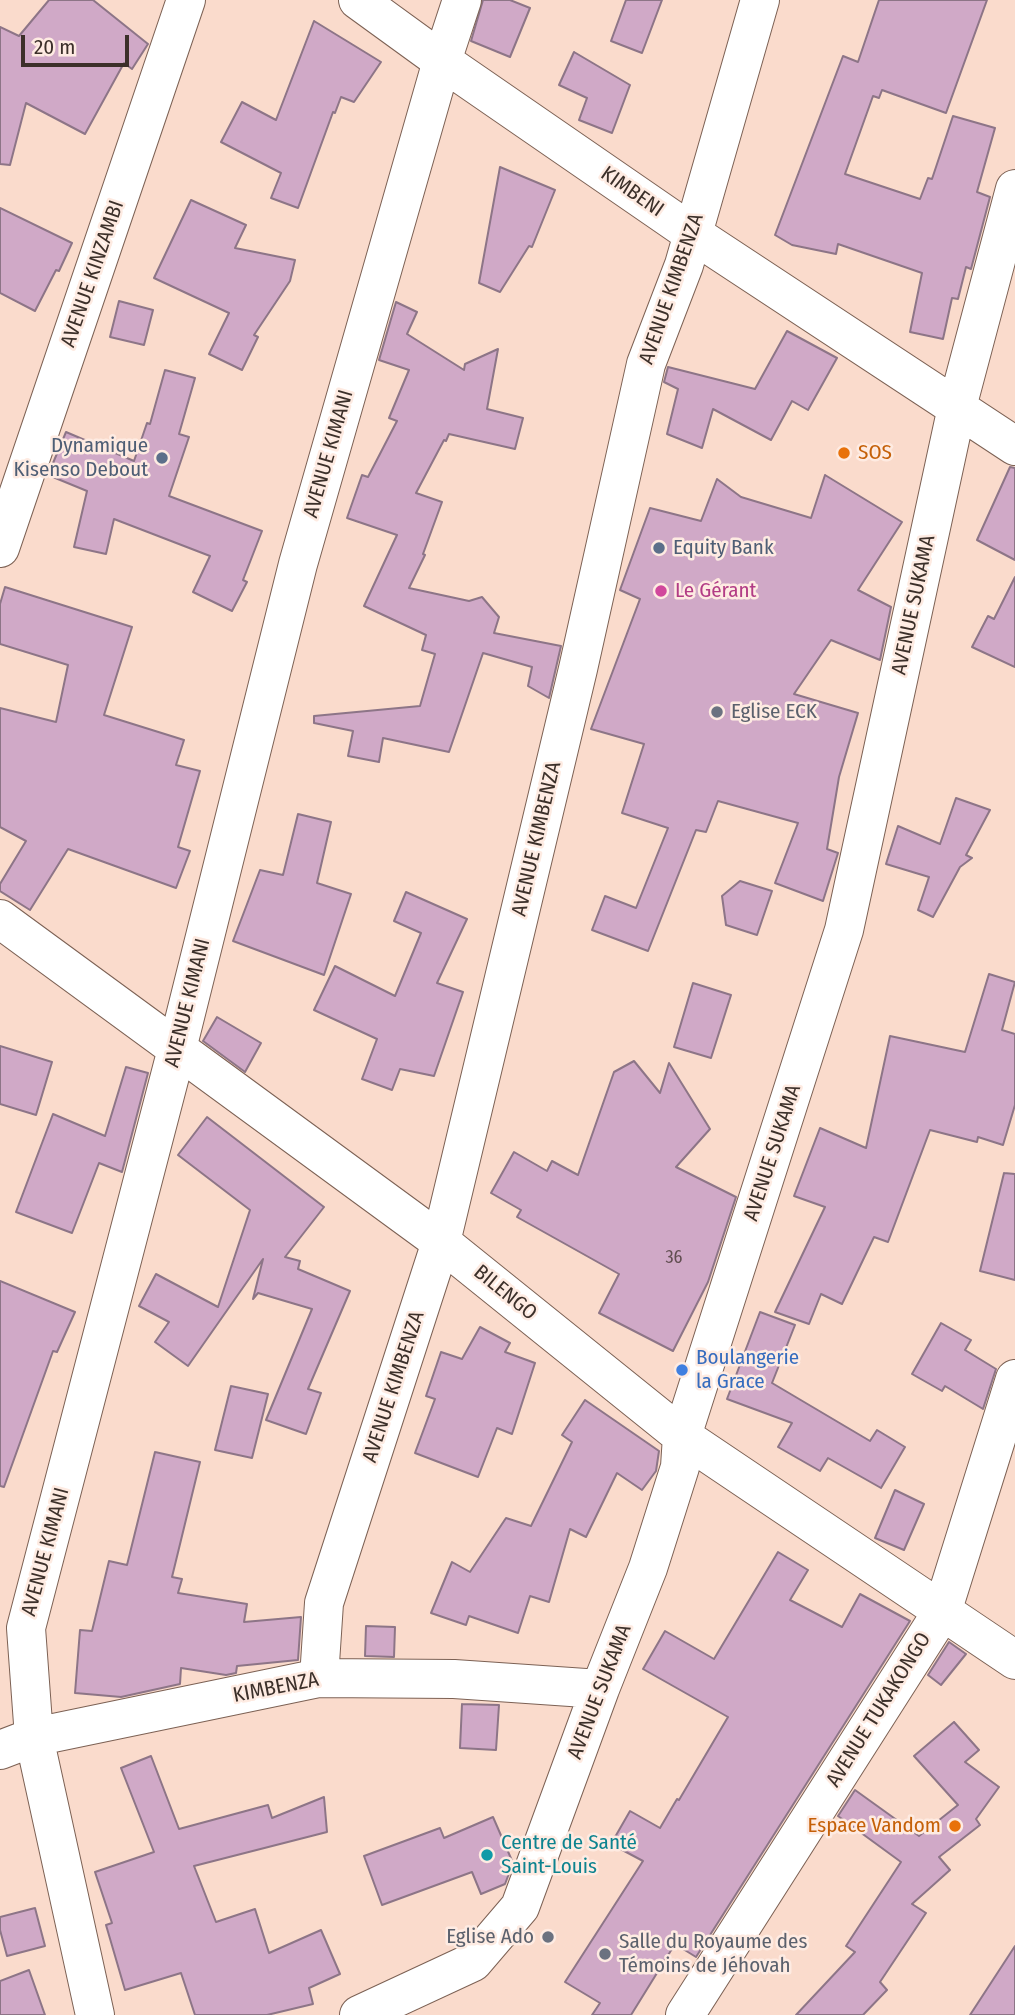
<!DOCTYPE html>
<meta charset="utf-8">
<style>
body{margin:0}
#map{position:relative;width:1015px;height:2015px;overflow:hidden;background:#fadbcc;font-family:"Fira Sans Condensed",sans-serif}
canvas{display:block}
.scale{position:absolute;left:21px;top:35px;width:108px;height:32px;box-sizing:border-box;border:4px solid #3c302a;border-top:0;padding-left:9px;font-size:21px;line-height:24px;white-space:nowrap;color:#3c302a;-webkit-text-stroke:5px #feebe2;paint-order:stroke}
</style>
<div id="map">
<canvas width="1015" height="2015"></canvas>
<div class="scale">20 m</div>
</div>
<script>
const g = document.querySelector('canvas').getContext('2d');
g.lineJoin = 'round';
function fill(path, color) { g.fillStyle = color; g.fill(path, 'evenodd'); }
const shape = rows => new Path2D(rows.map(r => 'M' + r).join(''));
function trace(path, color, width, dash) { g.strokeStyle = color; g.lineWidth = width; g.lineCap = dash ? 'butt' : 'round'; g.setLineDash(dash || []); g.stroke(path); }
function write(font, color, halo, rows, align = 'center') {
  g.font = font + ' "Fira Sans Condensed",sans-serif'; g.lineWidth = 5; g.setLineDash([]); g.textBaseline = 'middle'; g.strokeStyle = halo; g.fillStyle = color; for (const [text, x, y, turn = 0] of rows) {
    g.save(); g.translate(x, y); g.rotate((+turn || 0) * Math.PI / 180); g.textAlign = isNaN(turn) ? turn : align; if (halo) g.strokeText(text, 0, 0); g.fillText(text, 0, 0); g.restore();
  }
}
const building = shape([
 [49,0,93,0,148,44,132,69,124,63,85,134,26,103,10,165,0,164,0,27,19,36,49,0],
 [483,0,510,0,530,8,510,57,471,41,483,0],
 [626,0,662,0,642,53,611,41,626,0],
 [879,0,987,0,946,113,882,90,879,98,873,96,845,174,920,199,928,178,932,179,953,116,995,128,977,192,990,197,971,269,966,267,958,299,952,298,943,339,910,332,922,273,838,244,836,254,792,245,775,235,843,56,858,62,879,0],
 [314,21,381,62,354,102,341,97,335,113,333,112,298,208,271,198,281,173,221,142,242,102,276,120,314,21],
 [574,52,630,85,612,133,579,120,587,98,559,85,574,52],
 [500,167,555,190,532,247,529,246,500,292,479,283,500,167],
 [191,200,246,225,235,248,295,260,290,281,254,335,258,337,242,370,209,354,229,313,154,278,191,200],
 [0,208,72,243,59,271,56,270,35,311,0,293,0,208],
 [119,301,153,310,144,345,110,337,119,301],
 [396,302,417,312,407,334,464,370,465,364,498,349,487,409,523,418,515,449,449,434,446,441,444,440,416,493,442,502,423,554,425,555,409,588,469,601,482,597,499,617,494,633,561,646,549,698,528,686,532,667,483,653,449,752,383,738,379,762,348,756,353,731,314,723,314,716,420,706,435,654,422,650,426,635,364,606,397,535,347,518,362,475,368,477,397,421,389,418,409,370,379,360,396,302],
 [787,331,837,358,808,410,792,401,771,440,713,409,702,448,667,434,678,389,664,382,668,367,755,389,787,331],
 [165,370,195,378,179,434,189,437,169,496,262,531,243,580,247,582,232,611,193,592,210,556,114,519,106,554,74,547,87,491,48,475,66,432,134,461,147,423,150,424,165,370],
 [1010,467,1015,468,1015,560,977,540,1010,467],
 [825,475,902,522,858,590,891,607,880,660,831,640,794,694,858,713,839,777,827,849,838,853,823,901,775,883,798,823,718,801,706,832,696,830,648,951,592,930,605,896,636,908,668,828,622,813,644,744,591,729,640,599,620,590,650,508,701,521,717,479,741,497,811,518,825,475],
 [1015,577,1015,667,972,647,988,616,994,619,1015,577],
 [5,587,132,627,104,715,184,740,176,765,200,771,178,847,190,851,176,888,68,849,30,910,0,891,0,884,26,841,0,827,0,708,56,722,68,665,0,644,0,604,5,587],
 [956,798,990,810,966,855,972,858,960,867,933,917,918,910,929,877,886,864,898,826,940,844,956,798],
 [298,814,331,822,317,883,351,894,324,975,233,941,260,870,283,875,298,814],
 [740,881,772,891,757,935,726,925,722,896,740,881],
 [406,892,467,919,437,983,463,992,434,1076,400,1069,392,1090,362,1079,377,1039,314,1010,335,966,395,996,421,933,394,921,406,892],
 [989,974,1015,982,1002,1030,1015,1034,1015,1105,1003,1145,978,1137,977,1142,930,1130,888,1242,874,1237,842,1304,821,1294,809,1324,775,1312,825,1207,794,1196,820,1128,866,1148,890,1036,965,1052,989,974],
 [693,983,731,995,711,1058,674,1047,693,983],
 [217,1017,261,1043,245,1072,203,1041,217,1017],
 [0,1046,52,1062,36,1115,0,1104,0,1046],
 [634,1061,660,1093,669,1063,710,1129,676,1167,736,1197,708,1282,673,1351,599,1313,619,1274,517,1217,521,1210,491,1193,514,1152,547,1171,552,1161,578,1175,614,1072,634,1061],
 [126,1067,148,1073,122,1172,99,1163,72,1233,16,1212,53,1114,105,1136,126,1067],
 [207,1117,324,1207,285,1257,300,1261,298,1269,350,1291,308,1389,321,1393,306,1434,266,1420,312,1309,258,1293,253,1299,263,1259,188,1366,155,1342,169,1322,139,1306,156,1274,218,1307,250,1210,178,1155,207,1117],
 [1004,1173,1015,1174,1015,1280,980,1271,1004,1173],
 [0,1281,75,1312,57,1352,53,1351,4,1487,0,1486,0,1281],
 [760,1312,795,1325,772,1383,870,1441,877,1430,905,1447,881,1488,828,1458,820,1471,778,1447,792,1423,727,1399,760,1312],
 [941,1323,971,1340,965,1350,996,1369,983,1409,945,1386,942,1391,912,1374,941,1323],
 [480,1327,510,1343,505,1352,535,1363,512,1434,497,1428,478,1477,415,1453,435,1399,426,1396,441,1352,462,1359,480,1327],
 [231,1386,268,1394,252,1458,215,1450,231,1386],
 [585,1400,659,1451,656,1471,642,1490,617,1473,586,1537,570,1529,549,1602,530,1596,518,1633,469,1616,466,1625,431,1613,452,1562,470,1572,506,1518,531,1526,572,1442,562,1435,585,1400],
 [155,1452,200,1462,172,1577,182,1579,178,1593,247,1604,244,1622,301,1617,298,1660,237,1666,236,1673,226,1675,181,1668,180,1684,121,1697,75,1693,80,1630,92,1631,109,1561,127,1565,155,1452],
 [895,1490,924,1504,904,1550,875,1538,895,1490],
 [778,1552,808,1570,790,1600,842,1627,860,1594,910,1621,696,1957,675,1944,631,2015,592,2015,600,2003,565,1982,643,1861,611,1844,630,1811,660,1828,677,1799,679,1800,728,1717,643,1669,665,1631,714,1659,778,1552],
 [366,1626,395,1627,394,1657,365,1656,366,1626],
 [949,1642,966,1654,941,1685,928,1675,949,1642],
 [462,1704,499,1705,496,1750,460,1748,462,1704],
 [954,1722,979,1750,965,1762,999,1787,976,1819,980,1825,939,1857,950,1870,912,1904,926,1913,880,1982,887,1990,863,2015,796,2015,855,1952,846,1946,901,1862,838,1816,855,1790,919,1836,958,1805,914,1756,954,1722],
 [151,1756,179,1829,268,1805,272,1818,324,1797,327,1832,194,1866,216,1922,255,1909,269,1953,321,1930,340,1974,309,1988,313,2004,267,2015,195,2015,181,1973,125,1990,106,1925,112,1923,95,1872,154,1852,121,1768,151,1756],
 [493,1817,513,1863,505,1884,481,1894,472,1872,382,1905,364,1856,440,1828,444,1838,493,1817],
 [35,1908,45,1946,7,1956,0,1930,0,1917,35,1908],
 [1015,1946,1015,2015,970,2015,1015,1946],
 [29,1970,45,2015,0,2015,0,1981,29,1970]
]);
const minor = shape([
 [358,0,442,61,693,234,1015,446],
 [0,548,186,0],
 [0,919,441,1242,682,1436,1015,1660],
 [319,1678,324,1603,441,1242,578,669,646,364,684,265,760,0],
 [0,1750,34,1737,319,1678,454,1679,600,1689],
 [95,2015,34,1737,26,1628,177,1049,298,564,442,61,462,0],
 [359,2015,473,1962,520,1907,600,1689,648,1568,680,1467,682,1436,844,930,957,407,1015,189],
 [685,2015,942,1612,1015,1379]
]);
const markers = [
 [844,453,7,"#e8710a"],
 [162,458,7,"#5c6f8a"],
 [659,548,7,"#5c6f8a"],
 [661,591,7,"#d1479c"],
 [717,712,7,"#6b7280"],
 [682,1370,7,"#3f7fe0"],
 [955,1826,7,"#e8710a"],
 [487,1855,7,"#0f9aa8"],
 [548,1937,7,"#6b7280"],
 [605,1954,7,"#6b7280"]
];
const numberNames = [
 ["36",674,1258]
];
const streetNames = [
 ["KIMBENI",632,192,35],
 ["AVENUE KINZAMBI",93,274,-71],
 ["AVENUE KIMBENZA",672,289,-71],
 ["AVENUE KIMANI",329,454,-74],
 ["AVENUE SUKAMA",914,605,-78],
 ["AVENUE KIMBENZA",537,839,-77],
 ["AVENUE KIMANI",188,1003,-76],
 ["AVENUE SUKAMA",773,1153,-72],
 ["BILENGO",505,1293,39],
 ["AVENUE KIMBENZA",394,1387,-72],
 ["AVENUE KIMANI",46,1552,-75],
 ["KIMBENZA",276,1688,-11],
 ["AVENUE SUKAMA",600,1692,-69],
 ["AVENUE TUKAKONGO",879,1710,-58]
];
const serviceNames = [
 ["Dynamique",148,446],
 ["Kisenso Debout",148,470],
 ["Equity Bank",673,548,"left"]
];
const foodNames = [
 ["SOS",858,453],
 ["Espace Vandom",941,1826,"right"]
];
const hotelNames = [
 ["Le Gérant",675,591]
];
const worshipNames = [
 ["Eglise ECK",731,712],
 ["Eglise Ado",534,1937,"right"],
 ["Salle du Royaume des",619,1942],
 ["Témoins de Jéhovah",619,1966]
];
const shopNames = [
 ["Boulangerie",696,1358],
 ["la Grace",696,1382]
];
const cultureNames = [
 ["Centre de Santé",501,1843],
 ["Saint-Louis",501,1867]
];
fill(building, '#d0a9c7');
trace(building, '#8d7587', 2);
trace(minor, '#7c6154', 40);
trace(minor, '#fff', 38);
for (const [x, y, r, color] of markers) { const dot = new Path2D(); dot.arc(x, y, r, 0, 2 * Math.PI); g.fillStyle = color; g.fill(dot); trace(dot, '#feebe2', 2.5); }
write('18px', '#614e51', null, numberNames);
write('21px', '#3c302a', '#feebe2', streetNames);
write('21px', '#4e5e75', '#feebe2', serviceNames, 'right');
write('21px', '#c56008', '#feebe2', foodNames, 'left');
write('21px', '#b23c85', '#feebe2', hotelNames, 'left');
write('21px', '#5b616d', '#feebe2', worshipNames, 'left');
write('21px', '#366cbe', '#feebe2', shopNames, 'left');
write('21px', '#0d838f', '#feebe2', cultureNames, 'left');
</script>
